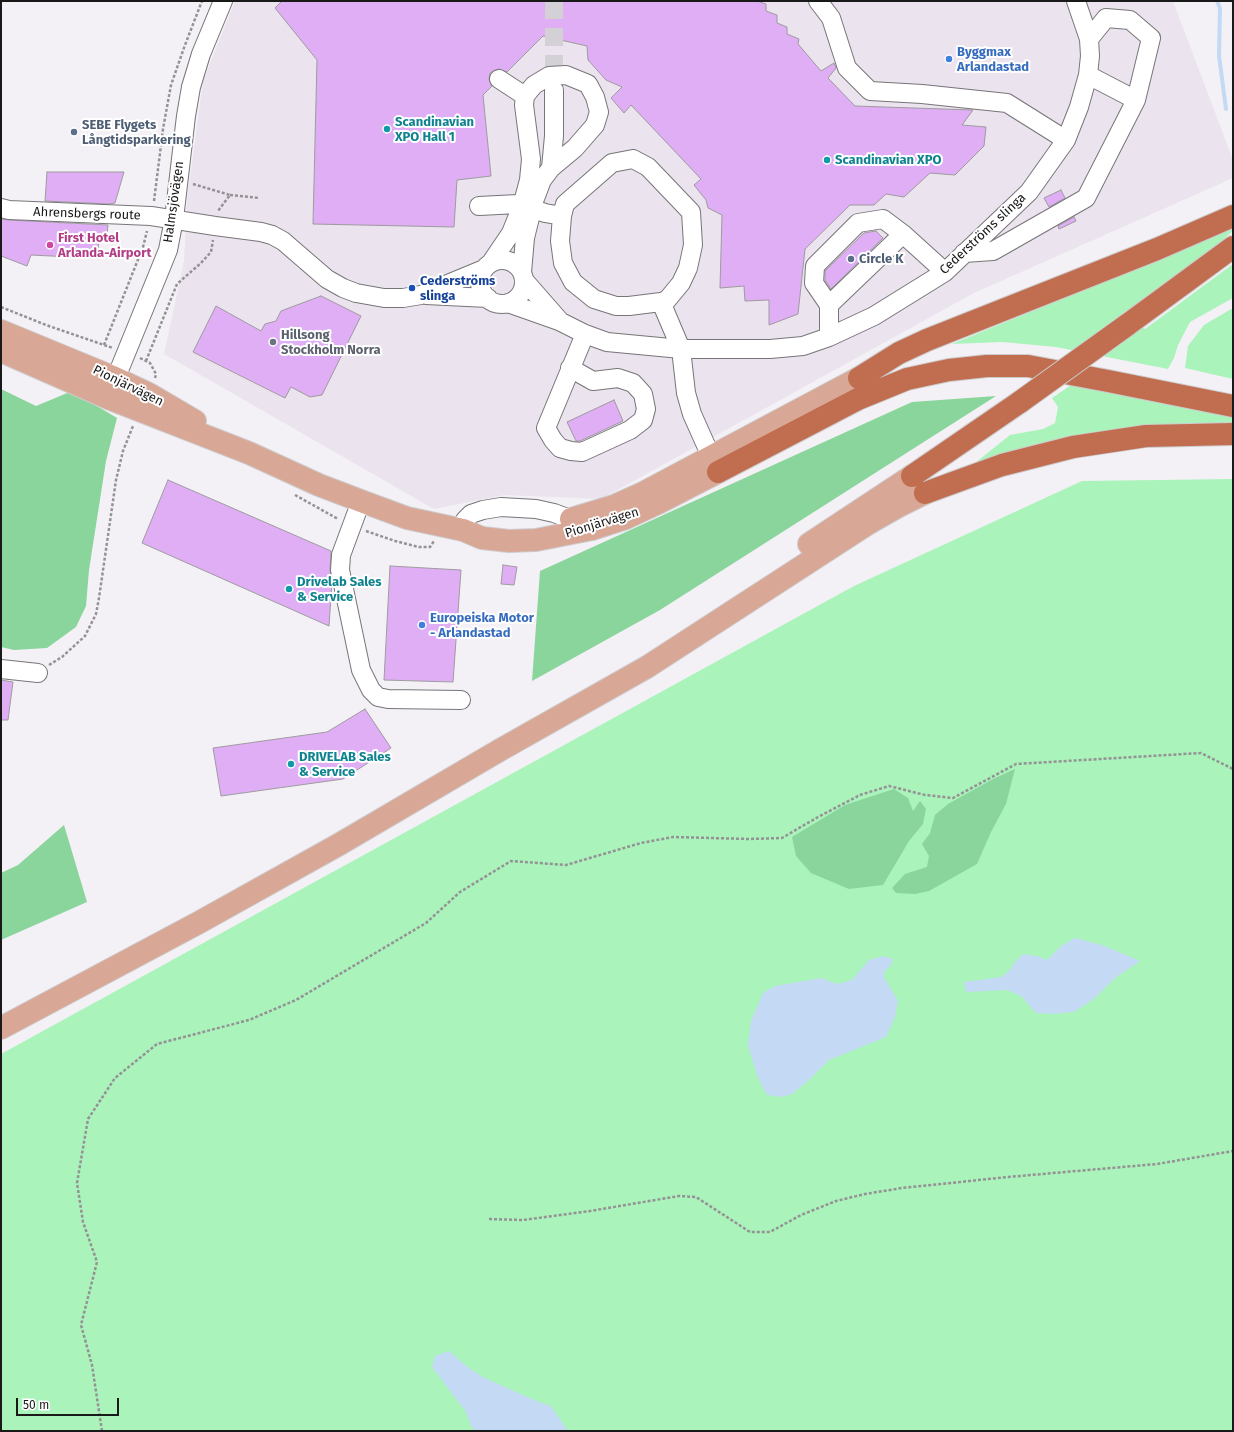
<!DOCTYPE html>
<meta charset="utf-8">
<style>
body{margin:0}
#map{position:relative;width:1234px;height:1432px;overflow:hidden;background:#f4f1f6;font-family:"Fira Sans",sans-serif}
canvas{display:block}
.frame{position:absolute;inset:0;border:2px solid #1a191a;pointer-events:none}
.scale{position:absolute;left:16px;top:1398px;width:103px;height:18px;box-sizing:border-box;border:2px solid #1a191a;border-top:0;padding-left:5px;font-size:12px;line-height:14px;white-space:nowrap;color:#1a191a;-webkit-text-stroke:3px #fff;paint-order:stroke}
</style>
<div id="map">
<canvas width="1234" height="1432"></canvas>
<div class="frame"></div>
<div class="scale">50 m</div>
</div>
<script>
const g = document.querySelector('canvas').getContext('2d');
g.lineJoin = 'round';
function fill(path, color) { g.fillStyle = color; g.fill(path, 'evenodd'); }
const shape = rows => new Path2D(rows.map(r => 'M' + r).join(''));
function trace(path, color, width, dash) { g.strokeStyle = color; g.lineWidth = width; g.lineCap = dash ? 'butt' : 'round'; g.setLineDash(dash || []); g.stroke(path); }
function write(font, color, halo, rows, align = 'center') {
  g.font = font + ' "Fira Sans",sans-serif'; g.lineWidth = 4; g.setLineDash([]); g.textBaseline = 'middle'; g.strokeStyle = halo; g.fillStyle = color; for (const [text, x, y, turn = 0] of rows) {
    g.save(); g.translate(x, y); g.rotate((+turn || 0) * Math.PI / 180); g.textAlign = isNaN(turn) ? turn : align; if (halo) g.strokeText(text, 0, 0); g.fillText(text, 0, 0); g.restore();
  }
}
const built = shape([
 [235,1,1173,1,1233,160,1233,178,974,293,601,499,505,495,434,509,164,354,184,261,187,200,203,81]
]);
const green = shape([
 [1233,229,1233,231,1183,274,1125,317,1145,329,1233,264,1233,298,1190,322,1178,345,1174,358,1168,369,1056,347,1002,342,952,344],
 [1233,308,1233,379,1185,368,1188,346,1204,325],
 [1077,381,1233,415,1233,426,970,467,1010,435,1043,429,1055,423,1058,407,1052,398],
 [1233,479,1233,1431,1,1431,1,1054,854,586,1082,481]
]);
const forest = shape([
 [1,389,36,406,72,391,117,418,106,461,89,570,86,606,76,627,47,648,14,650,1,647],
 [996,396,660,610,532,681,540,571,912,402],
 [1015,769,1006,804,991,832,977,864,929,891,915,894,896,893,892,888,905,874,927,867,929,856,922,844,930,833,935,815,948,804,993,779],
 [894,789,908,798,913,811,920,801,926,809,923,824,909,841,883,885,849,889,811,873,796,856,792,837,845,805],
 [64,825,87,902,1,940,1,873,18,865]
]);
const water = shape([
 [1075,938,1102,945,1140,961,1115,978,1095,998,1074,1012,1053,1014,1036,1013,1021,996,1007,990,966,992,964,982,1001,977,1009,971,1016,961,1023,954,1037,956,1047,960,1061,946],
 [883,956,893,959,891,965,884,972,884,977,898,1001,895,1017,886,1037,829,1060,809,1080,792,1094,782,1097,767,1095,758,1078,748,1046,751,1021,763,993,775,986,821,978,837,984,852,980,869,960],
 [449,1351,470,1369,485,1378,534,1400,551,1406,568,1431,476,1431,471,1426,466,1412,432,1367,435,1356]
]);
const stream = shape([
 [1217,1,1220,8,1219,56,1226,109]
]);
const building = shape([
 [282,1,757,1,766,4,766,11,777,15,777,23,787,27,787,34,799,39,798,44,821,71,834,63,836,68,828,78,855,106,973,110,962,125,986,127,984,146,955,175,930,173,904,197,886,194,874,205,850,205,805,249,798,314,769,325,769,300,745,301,744,286,720,288,722,215,708,208,706,200,694,185,701,179,631,105,624,113,611,98,622,87,606,80,588,60,587,46,543,36,507,72,499,69,495,70,490,73,489,79,492,86,483,95,491,176,457,180,454,227,313,224,317,60,275,8,282,1],
 [47,172,124,172,115,203,109,204,45,201,47,172],
 [1061,190,1065,198,1049,207,1044,198,1061,190],
 [1074,217,1076,221,1059,229,1058,226,1074,217],
 [1,219,9,220,108,225,107,237,99,237,98,252,91,258,31,255,27,266,1,256,1,219],
 [876,231,883,238,831,289,825,280,825,271,864,233,876,231],
 [321,296,361,316,322,395,310,397,291,387,285,398,193,352,216,306,261,331,265,324,276,321,281,311,321,296],
 [614,400,623,421,580,441,576,441,567,422,614,400],
 [168,480,331,551,330,570,332,582,329,626,142,543,168,480],
 [503,565,517,567,514,585,501,584,503,565],
 [390,566,461,570,453,682,384,680,390,566],
 [1,680,13,682,8,720,1,720,1,680],
 [365,709,391,748,343,779,221,796,213,748,327,732,365,709]
]);
const minorTunnel = shape([
 [554,1,554,90]
]);
const path = shape([
 [193,184,230,195,218,211],
 [230,195,259,198],
 [154,201,163,129,171,85,185,45,202,1],
 [1,307,46,325,113,348],
 [104,345,143,247,147,231],
 [140,358,150,363,156,374,155,378],
 [146,361,177,284,201,263,211,252,213,240],
 [295,495,338,519],
 [366,531,395,541,419,547,430,547,434,541],
 [49,665,62,657,85,636,96,614,99,598,116,480,123,451,133,426],
 [489,1219,523,1220,590,1211,679,1196,696,1197,750,1232,770,1232,801,1215,836,1201,865,1194,902,1188,1008,1177,1157,1164,1233,1151],
 [102,1431,92,1365,81,1325,97,1262,83,1222,77,1183,88,1119,115,1078,157,1044,249,1020,296,1000,426,923,460,892,511,861,566,865,641,843,673,837,749,839,782,838,818,817,860,795,889,786,925,795,953,798,1016,764,1201,753,1233,769]
]);
const minor = shape([
 [818,1,831,18,847,68,870,91,922,94,1007,103,1066,140],
 [1089,39,1106,18,1130,20,1151,38,1136,100],
 [499,79,525,96],
 [633,159,648,167,691,212,693,245,688,268,681,283,667,300,661,302,629,306,616,306,594,299,573,282,563,263,560,241,562,216,565,204,612,163,633,159],
 [551,168,554,136,554,90],
 [479,206,518,204,545,213,562,216],
 [1,208,9,210,151,216,215,226,261,232,272,235,283,241,327,279,343,288,356,293,384,298,403,298,421,295,484,269],
 [964,253,993,251,1086,198,1136,100,1088,75],
 '480 282a22 22 0 1 1 44 0a22 22 0 1 1-44 0Z',
 [490,264,511,233,522,206,529,180,531,159,524,105,525,96,534,85,549,76,566,75,588,84,595,97,599,112,595,125,575,148,551,168,542,180,534,201,525,238,522,272],
 [524,280,559,320],
 [426,295,488,298],
 [661,302,681,349,686,393,692,414,717,470],
 [508,303,559,321,585,334,607,342,681,349,770,349,803,346,829,337,874,316,945,272,1029,192,1066,140,1079,107,1088,75,1090,56,1089,39,1076,1],
 [829,305,903,234],
 [829,337,829,305,814,283,815,266,858,223,883,219,903,234,945,272],
 [570,368,593,381,618,378,633,383,643,394,646,409,643,420,630,430,582,452,571,451,560,448,553,440,546,428,585,334],
 [111,390,168,250,174,219,186,116,191,87,201,54,223,1],
 [361,501,341,555,340,570,361,670,371,690,378,697,388,699,461,700],
 [463,530,465,520,471,514,483,510,501,507,536,509,554,513,570,519],
 [1,669,38,673]
]);
const major = shape([
 [1,331,115,378,149,394,195,421],
 [1,351,108,398,249,453,319,485,361,501,407,518,463,530,482,538,509,541,536,540,592,529,626,518,658,503,718,472],
 [571,519,614,506,643,493,859,378],
 [809,544,912,476],
 [1,1028,198,923,338,845,500,750,647,667,869,523,897,507,925,493]
]);
const highway = shape([
 [1127,325,1233,247],
 [859,378,899,353,927,340,1157,249,1233,216],
 [718,472,858,399,907,379,949,370,987,366,1028,366,1108,381,1233,406],
 [912,476,1020,402],
 [925,493,1002,465,1073,447,1146,436,1233,434]
]);
const highwayBridge = shape([
 [1020,402,1127,325]
]);
const markers = [
 [949,59,4,"#3f7fe0"],
 [387,129,4,"#0f9aa8"],
 [74,132,4,"#5c6f8a"],
 [827,160,4,"#0f9aa8"],
 [50,245,4,"#d1479c"],
 [851,259,4,"#5c6f8a"],
 [412,288,4,"#1a4fb4"],
 [273,342,4,"#6b7280"],
 [289,589,4,"#0f9aa8"],
 [422,625,4,"#3f7fe0"],
 [291,764,4,"#0f9aa8"]
];
const shopNames = [
 ["Byggmax",957,52],
 ["Arlandastad",957,67],
 ["Europeiska Motor",430,618],
 ["- Arlandastad",430,633]
];
const cultureNames = [
 ["Scandinavian",395,122],
 ["XPO Hall 1",395,137],
 ["Scandinavian XPO",835,160],
 ["Drivelab Sales",297,582],
 ["& Service",297,597],
 ["DRIVELAB Sales",299,757],
 ["& Service",299,772]
];
const serviceNames = [
 ["SEBE Flygets",82,125],
 ["Långtidsparkering",82,140],
 ["Circle K",859,259]
];
const streetNames = [
 ["Halmsjövägen",174,202,-82],
 ["Ahrensbergs route",87,214,2],
 ["Cederströms slinga",983,234,-43],
 ["Pionjärvägen",128,386,26],
 ["Pionjärvägen",602,523,-17]
];
const hotelNames = [
 ["First Hotel",58,238],
 ["Arlanda-Airport",58,253]
];
const transitNames = [
 ["Cederströms",420,281],
 ["slinga",420,296]
];
const worshipNames = [
 ["Hillsong",281,335],
 ["Stockholm Norra",281,350]
];
fill(built, '#ebe3ee');
fill(green, '#aaf3bb');
fill(forest, '#8ad59c');
fill(water, '#c3d9f4');
trace(stream, '#c3d9f4', 4);
fill(building, '#dfaef5');
trace(building, '#9e9b9f', 1);
trace(minorTunnel, '#d3d1d5', 18, [18, 9]);
trace(minor, '#777578', 20);
trace(major, '#cdcccd', 24);
trace(highway, '#cdcccd', 24);
trace(path, '#949295', 2.5, [3, 2]);
trace(minor, '#fff', 18);
trace(major, '#d9a796', 22);
trace(highway, '#c06d50', 22);
trace(highwayBridge, '#cdcccd', 24, []);
trace(highwayBridge, '#c06d50', 22);
for (const [x, y, r, color] of markers) { const dot = new Path2D(); dot.arc(x, y, r, 0, 2 * Math.PI); g.fillStyle = color; g.fill(dot); trace(dot, '#fff', 1.5); }
write('bold 13px', '#366cbe', '#fff', shopNames, 'left');
write('bold 13px', '#0d838f', '#fff', cultureNames, 'left');
write('bold 13px', '#4e5e75', '#fff', serviceNames, 'left');
write('13px', '#1a191a', '#fff', streetNames);
write('bold 13px', '#b23c85', '#fff', hotelNames, 'left');
write('bold 13px', '#164399', '#fff', transitNames, 'left');
write('bold 13px', '#5b616d', '#fff', worshipNames, 'left');
</script>
